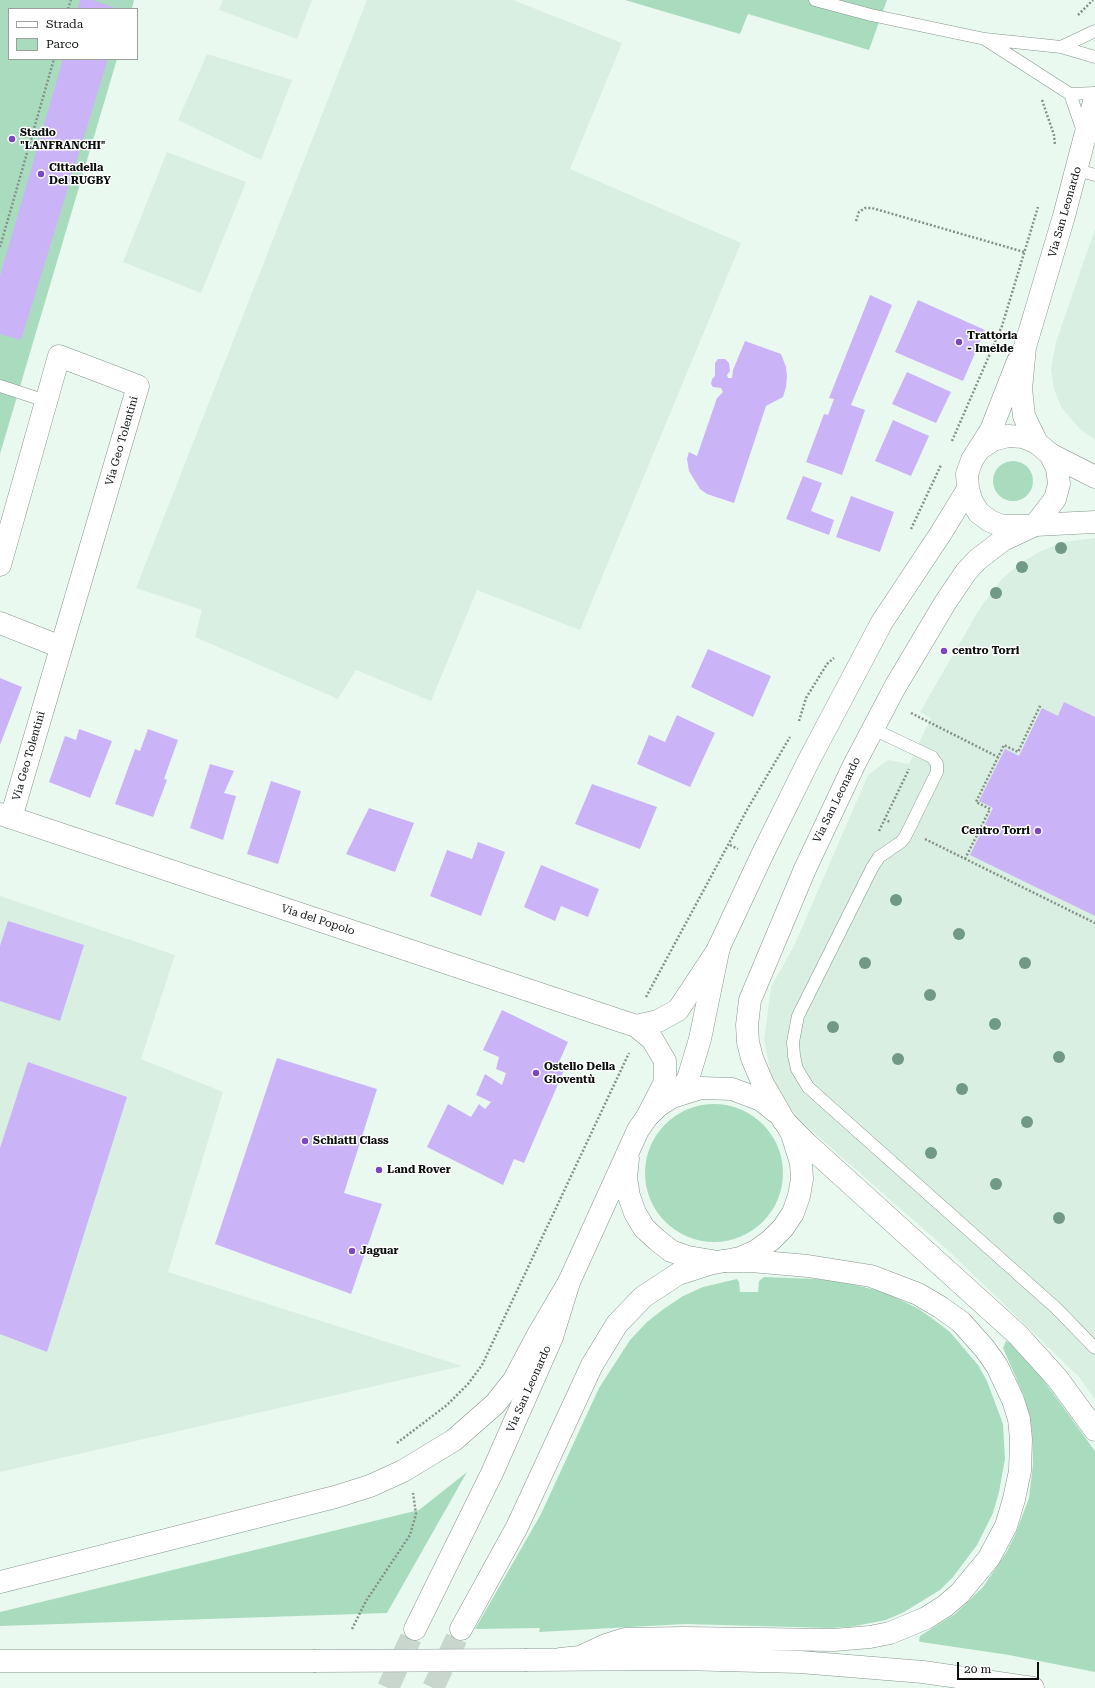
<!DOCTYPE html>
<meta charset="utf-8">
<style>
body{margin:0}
#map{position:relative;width:1095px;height:1688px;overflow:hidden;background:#eaf9f0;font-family:"Roboto Serif",serif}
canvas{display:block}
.legend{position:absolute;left:8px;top:8px;width:130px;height:52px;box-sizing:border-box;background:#fff;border:1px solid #9d9f9e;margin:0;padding:5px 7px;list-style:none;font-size:12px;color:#0a0f0d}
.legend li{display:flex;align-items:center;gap:8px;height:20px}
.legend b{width:20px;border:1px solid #9d9f9e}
.scale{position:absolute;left:957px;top:1662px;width:82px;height:18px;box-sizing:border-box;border:2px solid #0a0f0d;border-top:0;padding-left:5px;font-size:12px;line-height:14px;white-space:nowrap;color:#0a0f0d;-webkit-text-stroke:3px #fff;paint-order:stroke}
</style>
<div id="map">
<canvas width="1095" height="1688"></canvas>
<ul class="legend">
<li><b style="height:5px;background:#fff"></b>Strada</li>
<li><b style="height:11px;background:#a9dcbf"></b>Parco</li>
</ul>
<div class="scale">20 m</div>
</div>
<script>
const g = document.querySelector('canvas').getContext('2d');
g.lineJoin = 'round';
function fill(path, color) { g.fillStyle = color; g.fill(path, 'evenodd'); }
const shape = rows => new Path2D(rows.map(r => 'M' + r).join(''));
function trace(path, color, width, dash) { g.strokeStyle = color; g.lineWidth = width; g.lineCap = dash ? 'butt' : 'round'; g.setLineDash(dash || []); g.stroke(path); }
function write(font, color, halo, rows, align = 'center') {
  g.font = font + ' "Roboto Serif",serif'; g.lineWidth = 3; g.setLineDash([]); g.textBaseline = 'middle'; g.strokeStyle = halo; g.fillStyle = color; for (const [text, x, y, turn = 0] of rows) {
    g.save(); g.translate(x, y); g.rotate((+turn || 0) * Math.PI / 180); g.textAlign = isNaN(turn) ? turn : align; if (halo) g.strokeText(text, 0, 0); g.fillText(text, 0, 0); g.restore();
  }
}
const built = shape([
 [223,0,312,0,297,39,219,10],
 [367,0,513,0,622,43,570,169,741,243,580,630,477,590,431,701,356,670,338,699,195,637,202,610,136,588],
 [207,54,292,80,261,160,178,120],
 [167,152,246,182,201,293,123,262],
 [1095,229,1095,440,1080,429,1061,407,1054,389,1051,369,1056,342],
 [1095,538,1095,1400,1079,1377,950,1252,797,1118,772,1079,764,1040,771,987,794,946,868,775,888,760,909,764,931,718,920,712,980,608,1002,579,1020,563,1041,551,1063,542],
 [0,896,175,955,141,1059,223,1092,168,1272,462,1366,0,1472]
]);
const green = shape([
 [0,0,134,0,132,9,9,9,9,59,117,59,0,454],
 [625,0,887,0,869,50,748,14,740,34],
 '993 481a20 20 0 1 1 40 0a20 20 0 1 1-40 0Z',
 '645 1173a69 69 0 1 1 138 0a69 69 0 1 1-138 0Z',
 [764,1277,818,1279,847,1283,884,1292,919,1309,933,1319,950,1332,978,1365,987,1381,1003,1424,1005,1459,999,1492,993,1513,977,1545,953,1577,940,1590,904,1612,886,1620,850,1627,829,1628,685,1624,539,1632,540,1628,475,1629,541,1514,599,1388,630,1340,647,1322,665,1308,683,1296,703,1287,737,1279,739,1282,740,1292,758,1292,759,1281],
 [1006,1341,1010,1343,1042,1378,1095,1451,1095,1672,1009,1655,921,1642,919,1641,920,1636,955,1614,983,1587,1006,1553,1015,1535,1029,1498,1033,1464,1032,1430,1024,1396,1003,1348],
 [467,1472,387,1613,0,1626,0,1612,419,1510]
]);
const building = shape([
 [80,0,93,0,118,9,78,9],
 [63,59,108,59,21,340,0,334,0,276],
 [870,295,892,305,851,405,865,410,842,475,806,462,824,414,828,415,834,399,829,398],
 [918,300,985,330,963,381,895,352],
 [745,341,781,354,786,367,787,376,786,387,783,397,766,406,734,503,707,494,700,489,689,471,687,459,689,452,697,456,717,398,723,392,721,388,713,387,711,384,712,379,715,376,715,363,718,359,725,359,729,363,730,371,727,375,728,378,732,378,733,370],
 [907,372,951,392,936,423,892,404],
 [893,420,929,436,911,476,875,461],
 [803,476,822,483,811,511,834,520,829,535,786,519],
 [851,496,894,512,880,552,836,537],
 [708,649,771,676,753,717,691,687],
 [0,678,22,687,0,745],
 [1064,702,1095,717,1095,916,970,855,993,808,979,801,1005,749,1019,756,1042,708,1058,716],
 [677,715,715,733,690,787,637,764,649,735,665,742],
 [79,729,112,741,90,798,49,782,65,736,76,740],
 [148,729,178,740,164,779,167,780,153,817,115,804,135,749,140,751],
 [210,764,234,771,224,793,236,796,223,840,190,828],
 [271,781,301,791,278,864,247,854],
 [592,784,657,807,640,849,575,824],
 [369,808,414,823,395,872,346,854],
 [478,842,505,852,481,916,430,896,447,850,472,859],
 [541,865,599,889,588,917,561,906,555,921,524,907],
 [8,921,84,945,60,1021,0,1001,0,946],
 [502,1010,568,1042,558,1064,565,1068,524,1163,514,1159,503,1185,427,1147,448,1104,471,1117,479,1104,485,1109,491,1102,476,1095,485,1074,502,1085,506,1073,496,1069,499,1057,483,1050],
 [277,1058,377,1089,344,1193,382,1204,351,1294,215,1244],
 [28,1062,127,1097,47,1352,0,1334,0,1148]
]);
const secondaryTunnel = shape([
 [388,1688,415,1629],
 [433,1688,461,1629]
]);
const path = shape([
 [68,9,71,0],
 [1078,15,1093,0],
 [1042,100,1054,135,1055,145],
 [856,221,859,212,865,208,872,208,1024,252],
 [0,247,54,59],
 [952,441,1002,326,1038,207],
 [911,529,941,465],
 [911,713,998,757],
 [799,721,806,698,827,664,834,658],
 [884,819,890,822],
 [879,831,909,769],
 [925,839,1095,923],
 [730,845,738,849],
 [965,859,990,809,976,802,1004,745,1018,752,1041,704],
 [646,997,748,808,790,737],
 [397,1443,447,1405,468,1384,482,1365,629,1053],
 [352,1629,366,1601,410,1535,416,1514,413,1493]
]);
const service = shape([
 [815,0,871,15,985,39,1061,47,1095,31],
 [986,40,1070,94,1084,134],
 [1061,47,1095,57],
 [1070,94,1095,93],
 [1077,170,1095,175],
 [0,386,46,401],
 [873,729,932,757,937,764,937,772,905,837,901,842,879,857,872,868,798,1016,793,1042,794,1056,797,1069,808,1087,828,1105,1056,1308,1095,1348]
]);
const minor = shape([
 [0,565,59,356,138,386,11,818],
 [0,623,61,647],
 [0,814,636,1026,652,1039,665,1061,665,1082,647,1117],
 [636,1026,658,1021,678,1010,719,948]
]);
const tertiary = shape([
 [1050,454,1095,477],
 [1035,525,1095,522]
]);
const secondary = shape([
 [1018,361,991,430,972,460,967,474,968,489,972,502,979,513,990,521,1002,526,1029,526],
 [1037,443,1024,416,1021,389,1025,347,1064,216,1095,98],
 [672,1097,701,1088,732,1089,761,1100,776,1112],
 [628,1158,626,1178,629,1196,635,1213,644,1228,657,1240,671,1251,688,1257,712,1261],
 [415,1629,492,1473,552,1337,569,1282,638,1130,647,1117,658,1106,678,1093,688,1079,700,1039,719,947,763,853,808,762,882,622,941,533,968,489],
 [461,1629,517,1527,592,1365,617,1324,643,1297,678,1274,709,1264,740,1258,756,1251,771,1240,783,1228,793,1213,799,1196,802,1179,801,1163,792,1134,763,1084,752,1058,748,1042,747,1025,750,1000,805,869,854,765,895,687,945,603,966,572,977,560,1003,540,1035,525,1055,499,1059,484,1057,468,1050,454,1037,443,1023,437,1008,436,993,440,981,448]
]);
const trunk = shape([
 [783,1120,807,1144,1018,1335,1057,1378,1095,1430],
 [0,1582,335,1497,370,1486,403,1471,454,1440,495,1404,514,1380,539,1333,569,1282],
 [560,1659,580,1657,606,1645,625,1639,684,1638,834,1640,870,1637,890,1633,926,1618,945,1606,960,1593,989,1558,1006,1526,1014,1499,1020,1471,1021,1439,1019,1419,1013,1400,997,1366,985,1349,961,1322,940,1307,918,1294,871,1276,808,1266,751,1261,723,1261],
 [527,1660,680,1659,800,1662,923,1672,1033,1688],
 [0,1661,313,1661]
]);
const trunkBridge = shape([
 [313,1661,527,1660]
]);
const trees = [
 [1061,548],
 [1022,567],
 [996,593],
 [896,900],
 [959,934],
 [865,963],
 [1025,963],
 [930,995],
 [995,1024],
 [833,1027],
 [1059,1057],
 [898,1059],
 [962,1089],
 [1027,1122],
 [931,1153],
 [996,1184],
 [1059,1218]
];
const markers = [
 [12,139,4,"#7c48c0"],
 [41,174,4,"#7c48c0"],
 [959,342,4,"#7c48c0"],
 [944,651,4,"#7c48c0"],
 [1038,831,4,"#7c48c0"],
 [536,1073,4,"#7c48c0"],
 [305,1141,4,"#7c48c0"],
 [379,1170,4,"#7c48c0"],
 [352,1251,4,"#7c48c0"]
];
const poiNames = [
 ["Stadio",20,133],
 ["\"LANFRANCHI\"",20,146],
 ["Cittadella",49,168],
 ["Del RUGBY",49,181],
 ["Trattoria",967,336],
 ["- Imelde",967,349],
 ["centro Torri",952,651],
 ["Centro Torri",1030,831,"right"],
 ["Ostello Della",544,1067],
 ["Gioventù",544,1080],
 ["Schiatti Class",313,1141],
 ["Land Rover",387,1170],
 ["Jaguar",360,1251]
];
const streetNames = [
 ["Via San Leonardo",1065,212,-74],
 ["Via Geo Tolentini",122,441,-74],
 ["Via Geo Tolentini",29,756,-74],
 ["Via San Leonardo",837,800,-64],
 ["Via del Popolo",318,920,18],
 ["Via San Leonardo",529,1389,-66]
];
fill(built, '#d9efe2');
fill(green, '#a9dcbf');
fill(building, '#cbb3f8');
trace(secondaryTunnel, '#c8d6ce', 22, [22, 11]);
trace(service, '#86948c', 13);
trace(minor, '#86948c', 23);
trace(tertiary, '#86948c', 23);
trace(secondary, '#86948c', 23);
trace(trunk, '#86948c', 23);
trace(path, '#86908a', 2.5, [2, 2]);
trace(service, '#fff', 12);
trace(minor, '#fff', 22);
trace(tertiary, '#fff', 22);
trace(secondary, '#fff', 22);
trace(trunk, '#fff', 22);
trace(trunkBridge, '#86948c', 23, []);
trace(trunkBridge, '#fff', 22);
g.fillStyle = '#709986';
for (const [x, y] of trees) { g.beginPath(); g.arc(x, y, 6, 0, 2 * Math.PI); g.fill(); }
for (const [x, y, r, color] of markers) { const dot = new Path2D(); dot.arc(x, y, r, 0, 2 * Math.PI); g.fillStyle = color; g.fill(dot); trace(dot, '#fff', 1.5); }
write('bold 11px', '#0a0f0d', '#fff', poiNames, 'left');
write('11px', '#0a0f0d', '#fff', streetNames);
</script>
